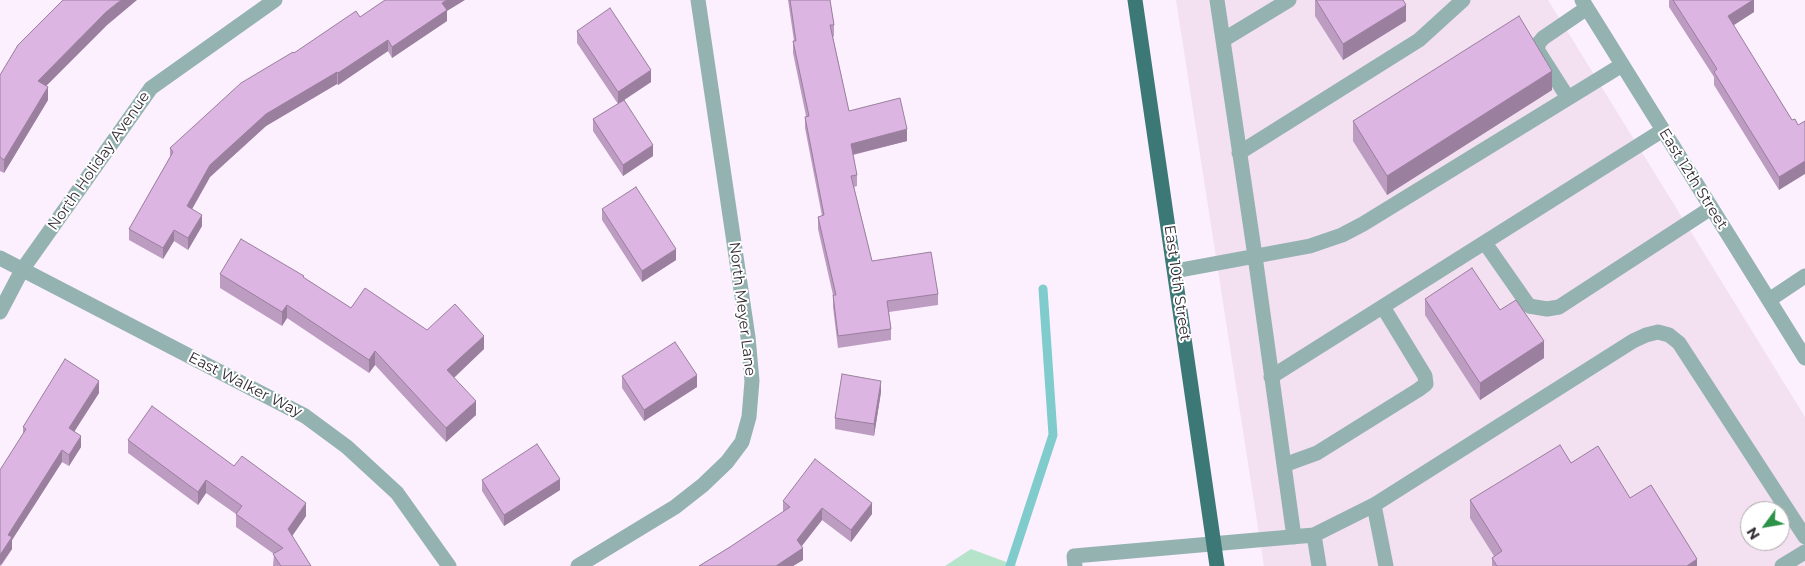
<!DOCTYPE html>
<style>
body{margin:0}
#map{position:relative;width:1805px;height:566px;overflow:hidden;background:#fcf0fe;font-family:Montserrat,sans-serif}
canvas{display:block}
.north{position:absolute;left:1740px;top:501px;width:50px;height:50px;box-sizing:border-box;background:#fff;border:1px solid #adaaad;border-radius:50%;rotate:238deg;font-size:14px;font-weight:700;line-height:20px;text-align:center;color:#322b33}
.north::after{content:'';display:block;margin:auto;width:18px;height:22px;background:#2b9248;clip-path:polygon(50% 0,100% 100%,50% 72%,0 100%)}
</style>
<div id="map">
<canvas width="1805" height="566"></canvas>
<div class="north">N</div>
</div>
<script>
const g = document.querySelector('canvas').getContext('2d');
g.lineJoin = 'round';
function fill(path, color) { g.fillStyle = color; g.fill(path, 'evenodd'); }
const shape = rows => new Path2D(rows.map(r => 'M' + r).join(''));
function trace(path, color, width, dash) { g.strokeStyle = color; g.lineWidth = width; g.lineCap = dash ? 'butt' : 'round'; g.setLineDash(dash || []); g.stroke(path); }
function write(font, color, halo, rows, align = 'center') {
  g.font = font + ' Montserrat,sans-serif'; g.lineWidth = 4; g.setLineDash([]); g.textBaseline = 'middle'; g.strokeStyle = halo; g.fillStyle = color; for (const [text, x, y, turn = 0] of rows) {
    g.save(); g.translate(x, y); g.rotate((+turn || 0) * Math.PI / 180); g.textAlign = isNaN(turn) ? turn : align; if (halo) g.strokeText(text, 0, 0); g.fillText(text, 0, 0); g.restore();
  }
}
const commercial = shape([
 [1176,0,1548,0,1805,417,1805,566,1264,566],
 [1750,511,1780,511,1780,541,1750,541]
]);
const green = shape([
 [971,549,1017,566,945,566]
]);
const stream = shape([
 [1010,566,1053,435,1043,289]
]);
const minor = shape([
 [1217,0,1255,256,1294,537],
 [1582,0,1805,358],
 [1223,40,1289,0],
 [1568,98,1538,51,1538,44,1543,38,1587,8],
 [1239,153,1419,40,1463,0],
 [1485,243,1529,306,1547,309,1559,307,1711,208],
 [0,258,305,416,347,447,397,493,449,566],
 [1175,271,1310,246,1342,235,1363,224,1622,65],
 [1769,300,1805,276],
 [0,312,22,270,151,88,275,0],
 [1271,377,1663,130],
 [1284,465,1317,453,1418,390,1426,384,1425,376,1383,307],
 [1374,505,1386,566],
 [1314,535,1319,566],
 [578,566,675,507,703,485,727,462,742,442,749,417,752,381,748,337,698,0],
 [1075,566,1074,556,1314,535,1374,505,1633,341,1646,335,1658,332,1669,335,1679,343,1805,537],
 [1782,566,1805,552]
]);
const major = shape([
 [1135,0,1217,566]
]);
const wall = shape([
 [788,0,830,0,834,25,834,36,833,37,849,111,907,141,853,155,857,175,857,186,854,187,872,261,938,294,938,305,889,312,891,329,891,340,838,348,833,307,833,295,818,229,818,217,822,216,805,128,805,117,806,116,793,53,793,41,794,41],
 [1315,0,1406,21,1343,60,1315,16],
 [1669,0,1754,0,1754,12,1733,25,1792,120,1779,190,1714,85,1714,77,1669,7],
 [447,11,447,21,392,58,388,51,338,85,337,84,266,126,210,177,192,209,202,226,188,250,174,241,163,259,129,240,129,229,170,157,170,148,294,53,360,17],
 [106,26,46,86,48,100,4,173,0,171,0,75],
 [577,31,651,82,624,100,653,156,623,176,593,131,593,119,618,104,577,43],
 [1552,90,1387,195,1353,141,1353,121],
 [602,209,676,260,642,282,602,220],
 [220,274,304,278,351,308,427,330,484,349,454,378,476,415,446,442,375,365,369,373,287,318,282,326,220,288],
 [1425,299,1500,310,1544,358,1480,400,1425,315],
 [622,376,697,387,644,421,622,388],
 [881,392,874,436,835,429,835,418],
 [99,393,74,431,81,447,69,466,62,462,12,540,12,549,1,566,23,434,23,427],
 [128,440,234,466,306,516,292,536,311,566,273,566,274,554,236,527,236,514,206,493,198,505,128,453],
 [1571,463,1630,498,1697,566,1492,566,1492,558,1494,556,1470,518,1470,500],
 [482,480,560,490,504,526,482,491],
 [783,501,872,514,851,542,822,520,801,547,803,560,793,566,699,566,730,547,783,512]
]);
const shadedWall = shape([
 [121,0,137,0,106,26,38,94,38,81,106,12],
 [447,0,465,0,447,11,447,21,392,58,392,47,442,3],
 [1753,0,1754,0,1754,12,1728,29,1728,16],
 [1406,5,1406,21,1343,60,1343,44],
 [388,40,388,51,338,85,338,73],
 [651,70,651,82,618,104,618,92],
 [1552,71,1552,90,1387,195,1387,176],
 [337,72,337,84,266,126,210,177,187,218,187,206,210,165,266,114],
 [48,87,48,100,4,173,4,160],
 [907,129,907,141,851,155,851,144],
 [653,145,653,156,623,176,623,165],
 [1805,161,1805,174,1779,190,1779,177],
 [202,215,202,226,188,250,188,238],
 [174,230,174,241,163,259,163,248],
 [676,249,676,260,642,282,642,271],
 [287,305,287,318,282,326,282,312],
 [484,336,484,349,447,384,447,370],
 [1544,341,1544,358,1480,400,1480,383],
 [375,351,375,365,369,373,369,360],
 [697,375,697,387,644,421,644,410],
 [99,381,99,393,69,440,69,428],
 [881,381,881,392,874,436,874,424],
 [476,401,476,415,446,442,446,428],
 [81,436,81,447,69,466,69,455],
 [62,450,62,462,12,540,12,549,0,566,0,555,8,535],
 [560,479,560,490,504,526,504,515],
 [206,480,206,493,198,505,198,492],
 [306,503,306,516,288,542,288,529],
 [872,503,872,514,851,542,851,530],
 [822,508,822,520,797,552,803,548,803,560,793,566,776,566],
 [1697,559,1697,566,1687,566]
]);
const building = shape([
 [63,0,121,0,106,12,38,81,48,87,4,160,0,157,0,75,18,45,63,0],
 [385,0,447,0,442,3,447,10,392,47,388,40,338,73,337,72,266,114,210,165,187,206,202,215,188,238,174,230,163,248,129,229,173,152,170,148,241,83,293,52,294,53,356,11,360,17,385,0],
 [790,0,830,0,834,25,830,25,849,111,900,98,907,129,851,144,857,175,851,176,872,261,931,252,938,294,887,301,891,329,838,336,833,295,836,295,818,217,824,215,805,117,809,116,793,41,796,41,790,0],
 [1316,0,1403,0,1406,5,1343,44,1316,0],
 [1673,0,1753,0,1728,16,1792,120,1795,119,1798,125,1805,121,1805,161,1779,177,1714,72,1717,69,1673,0],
 [610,8,651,70,618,92,577,31,610,8],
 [1519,16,1552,71,1387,176,1353,121,1519,16],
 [624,100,653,145,623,165,593,119,624,100],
 [636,187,676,249,642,271,602,209,636,187],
 [241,239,304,276,303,277,351,308,365,288,427,330,455,304,484,336,447,370,476,401,446,428,375,351,369,360,287,305,282,312,220,274,241,239],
 [1472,268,1500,310,1516,300,1544,341,1480,383,1425,299,1472,268],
 [675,342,697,375,644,410,622,376,675,342],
 [65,359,99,381,69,428,81,436,69,455,62,450,8,535,12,537,0,555,0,470,26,429,23,427,65,359],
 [842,374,881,381,874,424,835,418,842,374],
 [152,406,234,466,242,456,306,503,288,529,311,566,281,566,273,554,283,548,236,514,242,506,206,480,198,492,128,440,152,406],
 [537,444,560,479,504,515,482,480,537,444],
 [1560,445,1571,463,1598,446,1630,498,1651,485,1697,559,1687,566,1497,566,1492,558,1502,551,1470,500,1560,445],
 [815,459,872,503,851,530,822,508,797,540,803,548,776,566,699,566,730,547,790,507,783,501,815,459]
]);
const streetNames = [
 ["North Holiday Avenue",99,161,-55],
 ["East 12th Street",1693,179,58],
 ["East 10th Street",1177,283,82],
 ["North Meyer Lane",742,309,83],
 ["East Walker Way",245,385,27]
];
fill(commercial, '#f3e0f0');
fill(green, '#b6e4ca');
trace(stream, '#80cbcc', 9);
trace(minor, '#93b2b0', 15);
trace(major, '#3c7976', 15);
fill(wall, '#bd9cc2');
fill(shadedWall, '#9a7f9e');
fill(building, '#dcb5e2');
trace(building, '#9a7f9e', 1);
write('15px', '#322b33', '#fff', streetNames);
</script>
